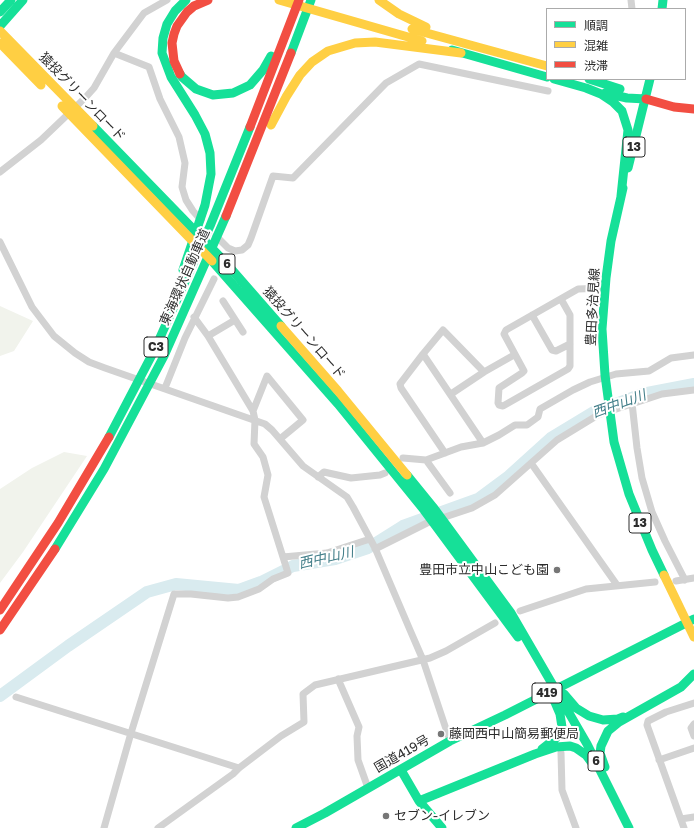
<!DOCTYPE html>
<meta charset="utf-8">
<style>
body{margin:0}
#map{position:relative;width:694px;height:828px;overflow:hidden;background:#fff;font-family:"Golos Text","Noto Sans JP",sans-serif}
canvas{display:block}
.legend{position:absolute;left:546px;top:8px;width:140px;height:72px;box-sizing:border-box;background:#fff;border:1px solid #ababab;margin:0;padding:5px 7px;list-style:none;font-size:12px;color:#2d2d2d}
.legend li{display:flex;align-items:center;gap:8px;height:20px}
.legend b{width:20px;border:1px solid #ababab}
</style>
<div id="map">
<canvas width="694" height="828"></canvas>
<ul class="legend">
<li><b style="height:5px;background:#16e098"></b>順調</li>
<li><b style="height:5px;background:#ffcf43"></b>混雑</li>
<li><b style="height:5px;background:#f24e42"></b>渋滞</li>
</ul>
</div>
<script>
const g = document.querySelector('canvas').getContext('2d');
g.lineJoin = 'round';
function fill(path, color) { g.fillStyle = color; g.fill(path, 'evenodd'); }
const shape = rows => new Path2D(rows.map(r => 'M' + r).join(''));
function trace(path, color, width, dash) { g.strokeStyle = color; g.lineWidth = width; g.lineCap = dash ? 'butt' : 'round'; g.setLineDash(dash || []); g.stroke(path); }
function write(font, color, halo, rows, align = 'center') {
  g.font = font + ' "Golos Text","Noto Sans JP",sans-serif'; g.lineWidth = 4; g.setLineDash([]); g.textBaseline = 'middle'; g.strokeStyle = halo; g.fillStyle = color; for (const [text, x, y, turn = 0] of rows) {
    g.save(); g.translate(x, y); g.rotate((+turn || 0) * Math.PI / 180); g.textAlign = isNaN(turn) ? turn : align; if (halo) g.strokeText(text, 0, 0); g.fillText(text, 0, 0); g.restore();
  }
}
const green = shape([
 [0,306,33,321,14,351,0,356],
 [64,452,87,456,23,552,0,583,0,489,32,468]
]);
const river = shape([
 [0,696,68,646,147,592,176,584,239,590,261,582,293,566,335,559,368,548,403,526,478,499,509,476,551,438,594,412,642,394,694,384]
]);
const street = shape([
 [631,0,632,9],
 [114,53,149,67,160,99,179,137,185,163,182,187,186,200,193,211,201,220],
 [0,172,41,140,85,98,94,88,114,53,144,13,167,0],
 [216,236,228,248,235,251,242,250,248,245,251,238,273,176,293,178,386,83,419,64,548,91],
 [0,242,32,307,54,336,75,353,89,362,105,368,265,424,272,430,303,466,347,497,353,507,375,548,410,630,423,660,450,741],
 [561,299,570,315,570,366,568,369,503,406,499,405,498,403,499,388,522,373,524,371,504,334,506,330,578,289,605,288],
 [223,301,243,332],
 [532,315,552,350,556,351,570,344],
 [208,336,235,320],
 [423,354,483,443],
 [484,372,514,355],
 [165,388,185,338,214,279],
 [632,403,637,448,642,478,652,512,665,541,685,580],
 [253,411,267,376,303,420,280,439],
 [445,453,401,388,400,384,423,354,443,330,484,372,451,394],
 [403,458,426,460,461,447,483,443,499,435,515,425,527,425,538,417,540,409,573,390,590,382,616,374,649,371,671,358,694,355],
 [426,460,450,493],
 [531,463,617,585],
 [318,477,324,472,351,478,380,475,385,473],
 [375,549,427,523,472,508,495,495,557,440,598,415,662,394,694,390],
 [283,557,327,553,370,539],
 [676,581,694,578],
 [520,611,586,589,655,582],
 [338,679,359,727,357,736,358,760,368,788],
 [16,697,239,768],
 [694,724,691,728,694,736],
 [561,753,562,790,576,828],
 [659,760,694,748],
 [681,819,694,817],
 [104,828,131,733,174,594,191,594,228,598,238,597,259,589,273,579,288,573,264,497,268,475,263,457,254,444,255,420,253,411,208,336,194,317],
 [158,828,233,774,239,768,281,736,304,722,303,694,315,685,430,658,446,651,495,623],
 [684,828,647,725,648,721,666,712,694,703]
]);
const fast = shape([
 [662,9,663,0],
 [0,12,11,0],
 [0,26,23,0],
 [452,50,547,77],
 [291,53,311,0],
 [180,74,182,77,196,89,213,95,233,93,250,85,263,70,271,56],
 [554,79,586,88,601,94,613,102,622,111,628,130,621,196],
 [589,79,620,89],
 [605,93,627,98,646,99],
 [93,126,226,263,281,326],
 [628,168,650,79],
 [623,188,611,241,606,278,602,329,605,375,614,442,629,494,652,550,664,575],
 [212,261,338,404,424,510,518,637],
 [183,270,205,205,211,174,210,153,205,134,195,115,171,77,162,53,163,38,167,24,175,11,186,0],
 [109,437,154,351,210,226,250,127],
 [407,475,433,507,511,613,587,744,629,828],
 [55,549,104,469,164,356,226,216],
 [564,694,576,708,589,716,603,720,618,719,623,717],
 [542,749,556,738,562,727,560,714,554,700],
 [605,767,600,753,601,746,608,731,619,722,681,687,694,674],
 [401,770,419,801,442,828],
 [419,801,535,754,556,747,570,746,576,748,586,755,592,763],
 [296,828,325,813,450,741,505,715,694,619]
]);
const slow = shape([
 [279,0,422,41],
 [379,0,399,14,426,27],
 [412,29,547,66],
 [0,31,93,126],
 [0,43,41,85],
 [62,106,212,261],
 [271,125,286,97,300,75,312,62,328,51,355,43,375,42,461,53],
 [281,326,338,391,407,475],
 [664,575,694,637]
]);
const jam = shape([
 [180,74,174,61,172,43,174,34,177,26,187,12,194,6,208,0],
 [646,99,674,107,694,109],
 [250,127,299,0],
 [226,216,291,53],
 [0,610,58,523,109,437],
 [0,630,55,549]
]);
const markers = [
 [557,570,4,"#767676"],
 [441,734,4,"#767676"],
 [386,816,4,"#767676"]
];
const shields = [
 [634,147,22],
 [227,264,16],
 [156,347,24],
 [640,523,22],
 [547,693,30],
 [596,761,16]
];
const shieldNames = [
 ["13",634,147],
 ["6",227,264],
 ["C3",156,347],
 ["13",640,523],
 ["419",547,693],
 ["6",596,761]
];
const streetNames = [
 ["猿投グリーンロード",82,97,46],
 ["東海環状自動車道",185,277,-66],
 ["豊田多治見線",593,307,-87],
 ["猿投グリーンロード",304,333,49],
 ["国道419号",402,754,-30]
];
const poiNames = [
 ["豊田市立中山こども園",549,570,"right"],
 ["藤岡西中山簡易郵便局",449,734],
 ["セブン-イレブン",394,816]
];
const waterNames = [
 ["西中山川",619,404,-20],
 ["西中山川",326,558,-13]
];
fill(green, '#f1f3ec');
trace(river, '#d9ebef', 12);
trace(street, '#d2d2d2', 7);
trace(fast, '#16e098', 9);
trace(slow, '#ffcf43', 9);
trace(jam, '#f24e42', 9);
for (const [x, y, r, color] of markers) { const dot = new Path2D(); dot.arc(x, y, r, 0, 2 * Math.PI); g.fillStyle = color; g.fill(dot); trace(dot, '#fff', 1.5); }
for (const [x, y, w] of shields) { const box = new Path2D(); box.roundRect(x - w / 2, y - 10, w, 20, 3); g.fillStyle = '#fff'; g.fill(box); trace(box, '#2d2d2d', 1); }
write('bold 12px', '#2d2d2d', null, shieldNames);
write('13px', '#2d2d2d', '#fff', streetNames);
write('13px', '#2d2d2d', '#fff', poiNames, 'left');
write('italic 14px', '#427e89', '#fff', waterNames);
</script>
